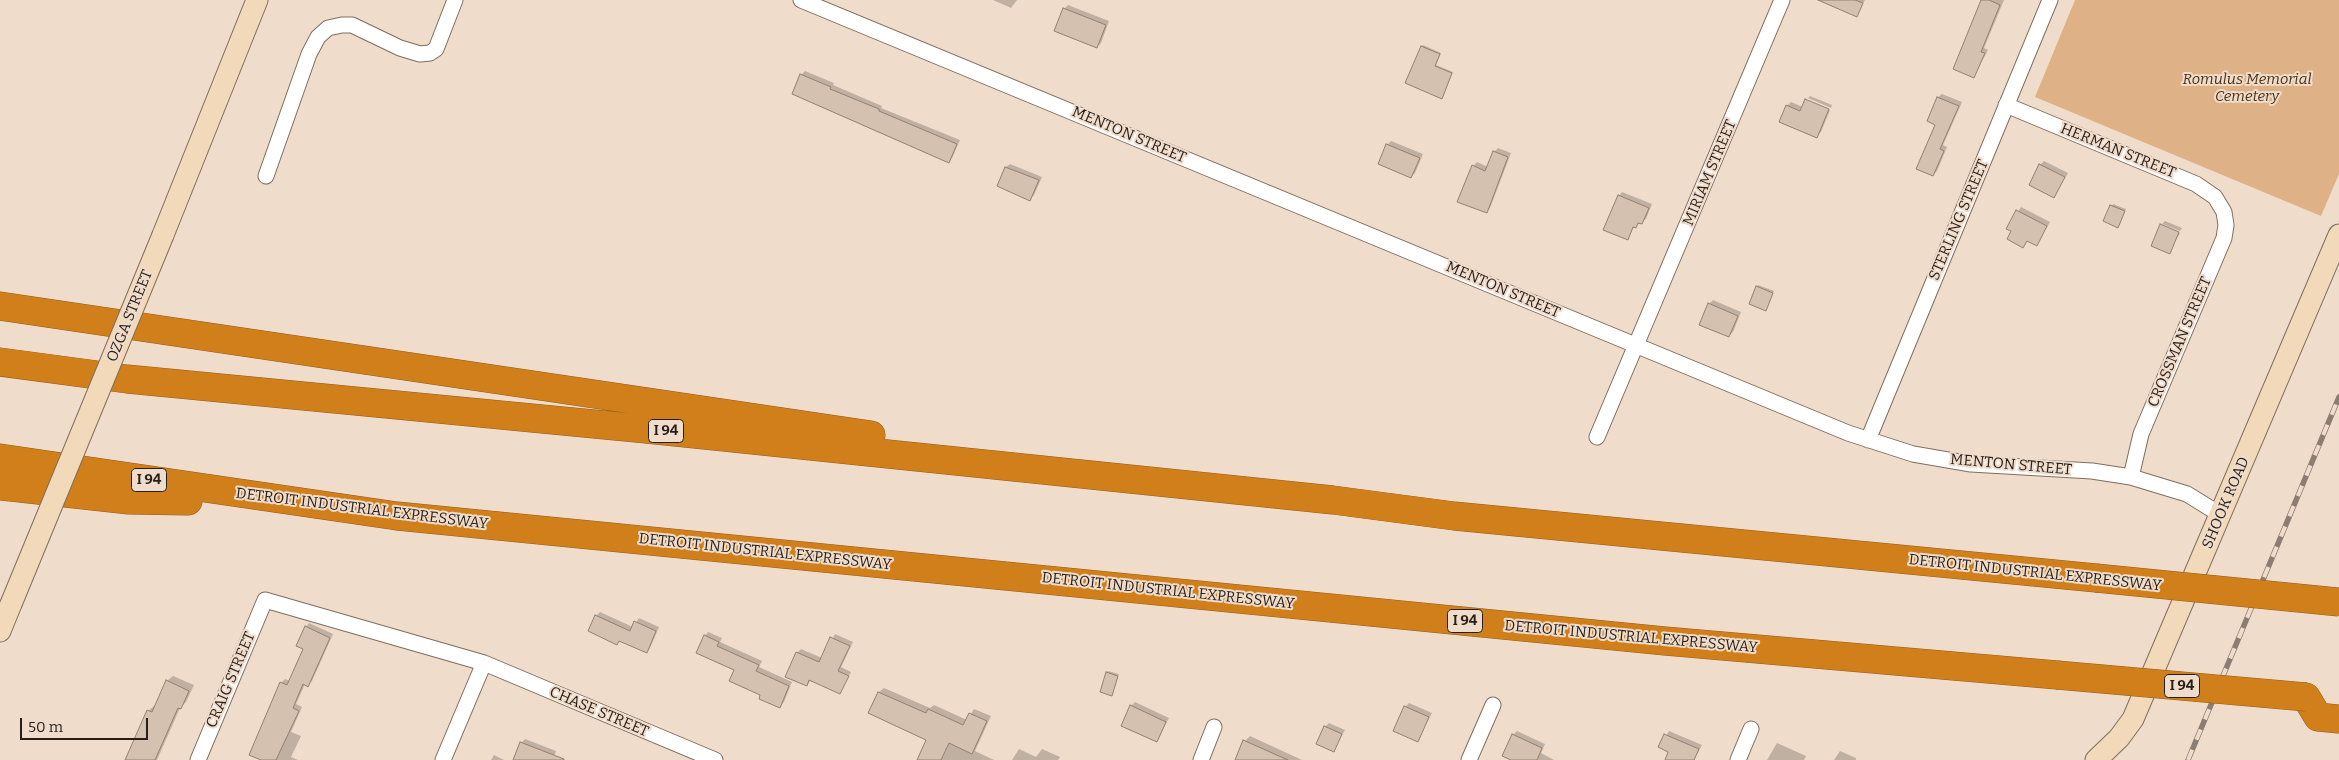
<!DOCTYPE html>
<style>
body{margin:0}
#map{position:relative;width:2339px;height:760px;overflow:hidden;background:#f0dccb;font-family:Bitter,serif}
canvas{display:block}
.scale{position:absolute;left:20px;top:718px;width:128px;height:22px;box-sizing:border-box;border:2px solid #261f19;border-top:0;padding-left:6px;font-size:15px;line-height:18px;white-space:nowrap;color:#261f19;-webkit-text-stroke:4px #f0dccb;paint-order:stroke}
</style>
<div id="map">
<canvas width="2339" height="760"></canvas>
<div class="scale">50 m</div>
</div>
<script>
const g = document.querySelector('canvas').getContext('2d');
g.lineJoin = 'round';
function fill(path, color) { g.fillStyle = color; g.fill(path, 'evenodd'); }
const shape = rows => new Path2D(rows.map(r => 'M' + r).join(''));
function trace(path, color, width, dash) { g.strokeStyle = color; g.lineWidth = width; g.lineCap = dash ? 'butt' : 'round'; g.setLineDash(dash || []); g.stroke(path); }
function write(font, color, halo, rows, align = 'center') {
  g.font = font + ' Bitter,serif'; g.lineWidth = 4; g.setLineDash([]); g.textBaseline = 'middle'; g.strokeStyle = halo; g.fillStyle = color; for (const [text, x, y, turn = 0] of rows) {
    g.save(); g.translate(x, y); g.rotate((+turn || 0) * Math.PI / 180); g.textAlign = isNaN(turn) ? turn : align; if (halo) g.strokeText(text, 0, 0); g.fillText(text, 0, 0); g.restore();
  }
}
const green = shape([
 [2075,0,2339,0,2339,174,2321,216,2035,97]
]);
const shadow = shape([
 [993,0,1017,0,1011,8],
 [1822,0,1865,0,1857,15],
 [1982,0,2004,0,1984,48,1988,50,1974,76],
 [1068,5,1109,21,1101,43,1097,47,1064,9],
 [1423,45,1441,53,1436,65,1453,72,1443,96,1422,47],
 [805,71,834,83,833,85,882,106,881,108,960,140,952,158,948,162,801,75],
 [1942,94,1962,102,1943,145,1947,147,1937,171,1933,175,1936,124,1928,121,1938,97],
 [1810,96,1832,105,1831,108,1808,98],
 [1806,100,1830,110,1821,132,1817,136,1787,106,1791,102,1803,107],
 [1391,141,1423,154,1415,173,1411,177,1387,145],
 [1498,148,1511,153,1490,208,1486,212,1473,166,1477,162,1488,167,1494,152],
 [2044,161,2068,173,2054,197,2040,165],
 [1010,164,1042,177,1034,195,1030,199,998,186,1006,167],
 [1622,192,1652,204,1646,219,1634,227,1627,239,1619,196],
 [2113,204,2126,209,2119,225,2105,221],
 [2021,207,2050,222,2037,244,2028,240,2023,247,2013,231,2008,228],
 [2165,221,2182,228,2180,231,2162,224],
 [2161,226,2180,233,2169,252],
 [1758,285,1774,291,1766,309,1757,287],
 [1713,300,1741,312,1733,332,1729,336,1709,304],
 [600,612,633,627,639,618,659,627,650,648,646,652,620,640,596,616],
 [309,623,333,634,312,681,308,685,305,684,296,704,302,707,291,732,301,736,291,757,298,760,262,760,281,683,285,679,290,681,305,649,306,627],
 [708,632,722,638,720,642,762,661,759,667,792,682,784,702,780,706,762,694,705,636],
 [835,634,853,642,841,667,851,672,840,693,811,680,807,685,797,653,801,649,822,658],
 [1108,671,1119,674,1111,694,1107,672],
 [173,676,194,685,186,702,180,708,157,760,127,760,148,711,154,706,156,706,167,681],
 [884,688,930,708,934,705,967,720,974,709,991,716,975,751,994,760,923,760,928,740,870,713,879,692],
 [1135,702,1169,718,1157,741,1131,706],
 [1409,703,1432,713,1418,740,1405,707],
 [1329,723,1345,730,1333,751,1325,727],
 [1517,731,1545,744,1541,753,1554,760,1514,760,1513,735],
 [1669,731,1702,745,1694,760,1666,760,1670,751,1660,747],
 [1250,736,1302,760,1236,760,1245,741],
 [525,739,556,751,553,760,514,760,521,743],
 [1777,743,1806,756,1804,760,1767,760],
 [1019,749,1036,757,1042,749,1060,757,1058,760,1012,760],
 [1840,751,1856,758,1856,760,1834,760],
 [494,755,504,760,491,760]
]);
const building = shape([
 [1818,0,1855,0,1863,3,1857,17,1818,0],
 [1981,0,1989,0,2000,5,1981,52,1985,53,1974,78,1953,69,1981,0],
 [1063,8,1106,25,1097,48,1054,31,1063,8],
 [1421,46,1440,54,1435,66,1452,73,1442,99,1405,83,1421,46],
 [800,74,831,87,830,89,879,109,879,111,957,144,949,163,792,94,800,74],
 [1937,97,1959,106,1940,149,1944,151,1933,176,1916,169,1935,125,1927,121,1937,97],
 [1805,99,1829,109,1817,138,1779,122,1786,105,1800,111,1805,99],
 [1386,144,1420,158,1411,178,1378,164,1386,144],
 [1493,151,1508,157,1487,213,1457,202,1472,165,1485,171,1493,151],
 [2039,164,2065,177,2054,198,2029,185,2039,164],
 [1005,167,1039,180,1030,201,997,186,1005,167],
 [1618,195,1649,208,1642,224,1638,223,1636,228,1633,227,1628,240,1603,230,1618,195],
 [2110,205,2125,211,2118,228,2103,221,2110,205],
 [2016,210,2047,226,2037,246,2027,241,2023,248,2007,239,2011,231,2006,229,2016,210],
 [2160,224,2179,232,2170,254,2151,246,2160,224],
 [1756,286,1773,293,1766,311,1749,304,1756,286],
 [1708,303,1738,316,1729,337,1699,325,1708,303],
 [595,615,630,631,634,621,656,631,647,653,619,641,617,645,588,631,595,615],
 [305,626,330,638,308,687,303,684,293,708,299,711,276,760,261,760,249,755,280,682,287,685,303,649,296,646,305,626],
 [704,635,719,642,717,646,759,665,756,671,789,686,780,708,759,699,760,695,729,681,734,670,696,653,704,635],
 [830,637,850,646,838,671,849,676,840,694,809,680,807,686,785,677,796,652,819,662,830,637],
 [1106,672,1118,676,1112,696,1100,692,1106,672],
 [166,680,189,691,181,709,178,708,155,760,125,760,147,710,152,712,166,680],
 [878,692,926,713,928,709,963,725,969,713,987,721,972,754,949,743,941,760,917,760,926,740,868,713,878,692],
 [1130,705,1166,722,1157,742,1121,726,1130,705],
 [1404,706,1429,717,1418,742,1393,731,1404,706],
 [1324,726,1342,734,1334,752,1316,744,1324,726],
 [1512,734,1542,748,1537,760,1511,760,1502,756,1512,734],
 [1664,734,1699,749,1694,760,1665,760,1668,752,1658,747,1664,734],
 [1243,740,1288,760,1235,760,1243,740],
 [520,742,564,759,564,760,513,760,520,742]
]);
const street = shape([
 [801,0,1848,433,1913,454,1971,464,2092,471,2131,477,2187,494,2221,515],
 [2006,105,2196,184,2215,197,2224,212,2226,225,2224,238,2141,434,2131,477],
 [266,176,309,54,318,37,328,28,342,25,352,25,400,48,420,54,430,53,436,49,455,0],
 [1597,437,1782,0],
 [1868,440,2050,0],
 [198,760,265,600,484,663,715,760],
 [443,760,484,663],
 [1201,760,1214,727],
 [1469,760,1493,705],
 [1738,760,1751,729]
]);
const secondary = shape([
 [163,235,257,0],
 [0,631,11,604],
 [2096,760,2119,738,2133,719,2339,235]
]);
const highway = shape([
 [0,306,871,435],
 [0,362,127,379,646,429,1333,500,1454,516,2096,578],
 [0,458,397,516,1665,641,2057,675],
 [0,486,129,500,188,501],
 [2306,697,2318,717,2339,719]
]);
const rail = shape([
 [2188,760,2339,397]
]);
const secondaryBridge = shape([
 [11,604,163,235]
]);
const highwayBridge = shape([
 [2096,578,2339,602],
 [2057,675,2306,697]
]);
const shields = [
 [666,431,35],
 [149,480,35],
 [1465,621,35],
 [2182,686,35]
];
const shieldNames = [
 ["I 94",666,431],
 ["I 94",149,480],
 ["I 94",1465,621],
 ["I 94",2182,686]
];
const parkNames = [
 ["Romulus Memorial",2247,80],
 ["Cemetery",2247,97]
];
const streetNames = [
 ["MENTON STREET",1129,135,23],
 ["HERMAN STREET",2118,151,22],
 ["MIRIAM STREET",1710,173,-67],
 ["STERLING STREET",1959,220,-67],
 ["MENTON STREET",1503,290,23],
 ["OZGA STREET",130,316,-68],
 ["CROSSMAN STREET",2180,342,-67],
 ["MENTON STREET",2011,465,5],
 ["SHOOK ROAD",2226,503,-67],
 ["DETROIT INDUSTRIAL EXPRESSWAY",362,509,7],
 ["DETROIT INDUSTRIAL EXPRESSWAY",765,552,6],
 ["DETROIT INDUSTRIAL EXPRESSWAY",2035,573,6],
 ["DETROIT INDUSTRIAL EXPRESSWAY",1168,591,6],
 ["DETROIT INDUSTRIAL EXPRESSWAY",1631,637,5],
 ["CRAIG STREET",231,680,-67],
 ["CHASE STREET",599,712,23]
];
fill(green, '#dfb187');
fill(shadow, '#0003');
fill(building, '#d5c1b0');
trace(building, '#928070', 1);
trace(street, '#7f6e5e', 17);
trace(secondary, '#7f6e5e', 23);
trace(highway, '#945d1a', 29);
trace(street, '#fff', 15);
trace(secondary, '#f1d9ba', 21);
trace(highway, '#d07f1a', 28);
trace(rail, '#8b7d72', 5.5);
trace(rail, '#f0dccb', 4, [11]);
trace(secondaryBridge, '#7f6e5e', 23, []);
trace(highwayBridge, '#945d1a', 29, []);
trace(secondaryBridge, '#f1d9ba', 21);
trace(highwayBridge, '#d07f1a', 28);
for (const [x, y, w] of shields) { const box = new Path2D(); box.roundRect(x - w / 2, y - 11.5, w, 23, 4); g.fillStyle = '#f0dccb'; g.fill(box); trace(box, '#261f19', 1); }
write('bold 14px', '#261f19', null, shieldNames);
write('italic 15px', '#4b3118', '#f0dccb', parkNames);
write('15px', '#261f19', '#f0dccb', streetNames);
</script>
